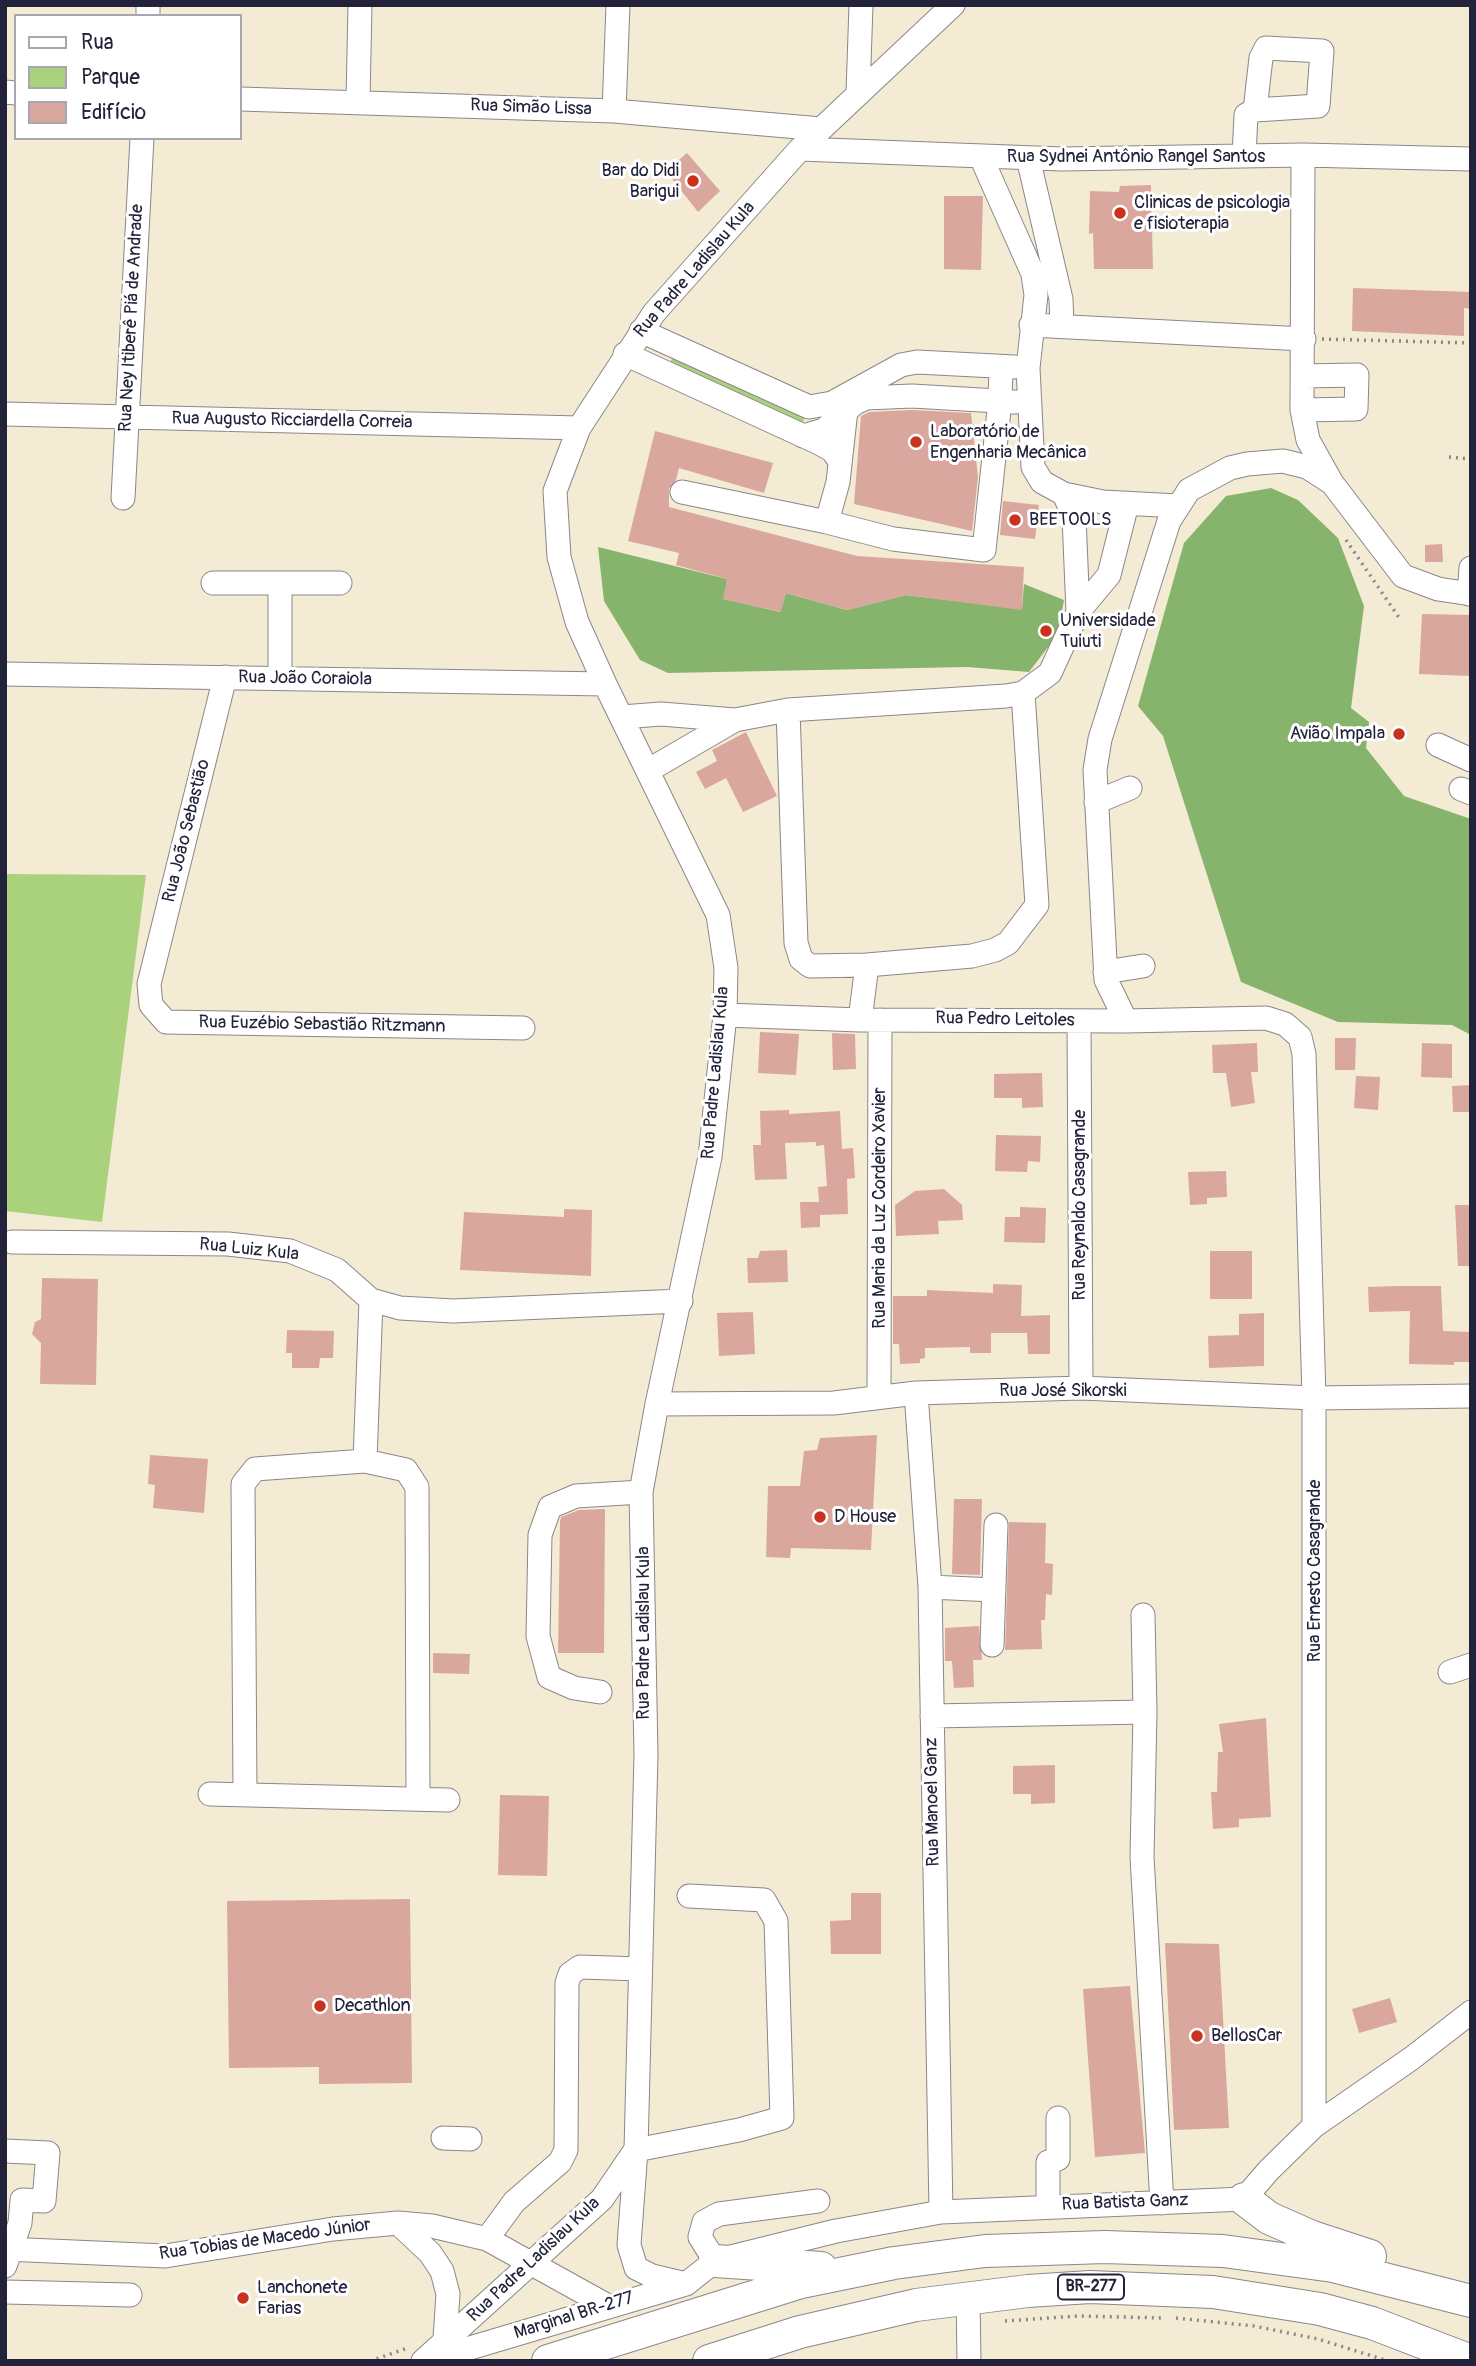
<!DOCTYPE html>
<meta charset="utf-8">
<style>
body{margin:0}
#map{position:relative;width:1476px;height:2366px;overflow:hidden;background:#f4ebd5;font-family:Pangolin,sans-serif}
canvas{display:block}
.frame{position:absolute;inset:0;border:7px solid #22223b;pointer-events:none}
.legend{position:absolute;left:14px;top:14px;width:228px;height:126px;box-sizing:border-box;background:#fff;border:2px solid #a7a7b1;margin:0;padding:9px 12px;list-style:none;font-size:21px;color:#22223b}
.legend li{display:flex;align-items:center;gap:14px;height:35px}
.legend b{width:35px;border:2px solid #a7a7b1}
</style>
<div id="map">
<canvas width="1476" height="2366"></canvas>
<div class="frame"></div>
<ul class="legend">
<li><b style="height:9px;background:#fff"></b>Rua</li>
<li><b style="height:19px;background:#aad27d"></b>Parque</li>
<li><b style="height:19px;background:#d9a79e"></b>Edifício</li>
</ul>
</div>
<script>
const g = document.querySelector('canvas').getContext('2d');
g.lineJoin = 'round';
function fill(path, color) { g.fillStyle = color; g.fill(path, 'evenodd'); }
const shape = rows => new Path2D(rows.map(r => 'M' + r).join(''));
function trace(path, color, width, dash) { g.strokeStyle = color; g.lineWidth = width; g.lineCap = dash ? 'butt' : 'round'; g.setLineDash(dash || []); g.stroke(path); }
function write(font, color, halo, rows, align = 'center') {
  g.font = font + ' Pangolin,sans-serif'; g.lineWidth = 6; g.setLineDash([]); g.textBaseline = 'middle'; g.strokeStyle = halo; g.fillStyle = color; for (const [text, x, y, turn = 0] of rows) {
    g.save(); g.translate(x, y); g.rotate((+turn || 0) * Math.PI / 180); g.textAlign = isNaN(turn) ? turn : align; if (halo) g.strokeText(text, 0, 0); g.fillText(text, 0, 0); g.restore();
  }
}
const green = shape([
 [675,355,804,417,804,420,802,423,667,366],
 [5,874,146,875,102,1222,5,1211]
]);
const forest = shape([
 [1271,488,1298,500,1338,538,1364,606,1351,708,1369,722,1366,748,1404,796,1471,819,1471,1035,1452,1025,1338,1022,1241,982,1163,736,1138,706,1184,543,1226,496],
 [598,547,727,579,724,599,780,612,786,593,847,610,906,595,1022,609,1024,584,1064,600,1058,634,1029,672,967,667,668,673,640,660,604,601]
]);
const building = shape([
 [687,153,720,191,698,212,666,171],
 [1151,185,1153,269,1094,269,1093,233,1089,234,1090,191,1119,192,1120,186],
 [944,196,983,196,981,270,944,269],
 [1353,288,1471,292,1471,309,1464,308,1464,336,1352,331],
 [912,410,971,413,978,477,972,531,854,504,861,416,869,412],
 [655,431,773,463,764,493,679,468,676,480,669,489,669,507,857,556,1024,567,1022,610,906,595,847,610,786,593,781,612,723,599,727,579,676,565,679,553,628,541],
 [1003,501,1039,505,1035,539,1000,535],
 [1442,544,1443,562,1425,562,1425,545],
 [1422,614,1471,615,1471,676,1419,674],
 [746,732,777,796,743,812,726,778,705,789,696,772,717,761,712,750],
 [760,1032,799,1034,796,1075,758,1073],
 [832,1033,855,1034,856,1069,833,1070],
 [1335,1038,1356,1038,1355,1070,1335,1070],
 [1257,1043,1258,1072,1251,1072,1255,1103,1231,1107,1226,1073,1213,1073,1212,1045],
 [1422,1043,1452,1044,1452,1078,1421,1077],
 [1042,1073,1043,1107,1022,1108,1022,1098,994,1098,994,1074],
 [1356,1076,1380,1077,1378,1110,1354,1108],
 [1471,1085,1471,1112,1453,1112,1452,1086],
 [789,1110,789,1114,840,1111,842,1149,853,1148,855,1178,847,1179,848,1214,820,1215,820,1227,801,1228,800,1202,819,1202,818,1187,827,1186,824,1145,816,1146,816,1142,785,1143,787,1179,755,1180,753,1145,761,1145,760,1111],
 [996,1135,1041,1136,1040,1162,1028,1161,1027,1172,995,1171],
 [1226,1171,1227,1197,1207,1198,1207,1204,1190,1205,1188,1172],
 [944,1189,962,1205,963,1220,938,1221,939,1234,896,1236,895,1205,915,1191],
 [1455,1205,1471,1205,1471,1266,1458,1266],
 [1020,1207,1046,1208,1045,1243,1004,1242,1005,1217,1020,1217],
 [564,1209,592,1210,591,1276,460,1270,464,1212,564,1217],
 [787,1250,788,1282,748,1283,747,1258,758,1258,760,1251],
 [1210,1251,1252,1251,1252,1299,1210,1299],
 [42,1278,98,1279,96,1385,40,1384,41,1343,32,1334,35,1322,41,1319],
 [993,1284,1022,1285,1021,1316,1050,1315,1050,1354,1028,1354,1027,1333,991,1333,991,1353,970,1353,970,1347,925,1348,925,1358,920,1359,920,1363,900,1364,899,1344,893,1344,893,1296,927,1296,927,1290,993,1293],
 [1396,1286,1441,1286,1443,1331,1471,1332,1471,1362,1454,1362,1454,1365,1409,1364,1410,1311,1369,1312,1368,1287],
 [753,1312,755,1354,719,1356,717,1313],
 [1264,1313,1264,1366,1209,1368,1208,1336,1239,1335,1239,1314],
 [287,1330,334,1331,333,1358,320,1358,319,1368,292,1368,292,1353,286,1353],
 [877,1435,871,1550,791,1548,790,1558,766,1557,768,1486,800,1486,804,1451,817,1450,820,1438],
 [150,1455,208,1459,204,1513,153,1508,155,1485,148,1484],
 [954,1499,982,1499,980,1575,952,1574],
 [605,1509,604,1653,558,1653,560,1522,561,1517,579,1510],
 [1009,1522,1046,1523,1045,1563,1053,1564,1052,1595,1046,1594,1045,1620,1041,1620,1042,1649,1005,1650],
 [979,1626,982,1660,973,1660,974,1687,954,1688,952,1661,945,1661,945,1628],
 [433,1653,470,1654,469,1674,433,1673],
 [1266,1718,1271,1817,1239,1819,1239,1827,1213,1829,1211,1792,1217,1792,1218,1752,1223,1752,1219,1724],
 [1055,1765,1055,1803,1031,1804,1031,1794,1013,1794,1013,1766],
 [500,1795,549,1796,547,1876,498,1875],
 [851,1893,881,1893,881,1954,831,1954,830,1921,851,1920],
 [410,1899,412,2083,319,2084,319,2067,229,2068,227,1901],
 [1165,1943,1219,1944,1229,2128,1174,2130],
 [1130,1986,1145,2153,1095,2157,1083,1989],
 [1390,1998,1397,2022,1359,2033,1352,2009]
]);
const path = shape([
 [1322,339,1471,343],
 [1449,457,1471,459],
 [1346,540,1400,619],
 [1176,2318,1254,2326,1318,2339,1388,2361],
 [1005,2321,1077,2316,1165,2318],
 [370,2361,405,2349]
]);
const minor = shape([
 [148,16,148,5],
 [5,92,16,93],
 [858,93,861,5],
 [240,99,614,111,821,129],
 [358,100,360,5],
 [614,111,618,5],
 [800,149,1062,159,1303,155,1471,159],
 [1303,155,1302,410,1308,440,1332,483,1403,576,1438,589,1471,594],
 [1244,156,1246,115,1255,110,1318,106,1322,51,1266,48,1261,58,1255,110],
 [1028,158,1061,299,1062,326],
 [1031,325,1304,339],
 [641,331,809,407,832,403,901,365,917,362,1014,367],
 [625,354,819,443,832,450,839,460],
 [846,410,838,482,827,522,893,539,984,550,1000,401,1001,367],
 [1302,410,1356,409,1357,375,1304,376],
 [5,414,579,428],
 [803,436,824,430,855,403,866,398,912,396,1015,402],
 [682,492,827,522],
 [1064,494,1103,502,1178,506],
 [123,498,142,138],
 [213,583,340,583],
 [280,583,280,678],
 [1469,594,1471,568],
 [1078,612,1109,575,1127,504],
 [5,674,605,684],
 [225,677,149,984,151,1005,166,1022,523,1028],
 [788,710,796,943,801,959,810,966,867,965],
 [622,717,661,714,735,720,788,710,1006,696,1023,693,1050,673,1078,612,1074,517,1064,494,1042,482,1033,467,1028,368,1036,295,1033,274,981,157],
 [1438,745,1471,760],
 [649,770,735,720],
 [1461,789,1471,793],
 [1096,802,1130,788],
 [1105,972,1143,966],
 [725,1015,860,1020,1126,1021,1266,1018,1285,1024,1300,1037,1304,1054,1314,1398,1314,2126],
 [860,1020,867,965,972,956,995,950,1008,943,1037,905,1023,693],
 [1079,1021,1081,1388],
 [1126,1021,1106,980,1095,770,1100,739,1169,521,1189,490,1230,468,1247,464,1283,461,1307,467,1332,483],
 [12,1242,228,1244,290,1251,337,1270,371,1300,400,1308,453,1311,681,1301],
 [371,1300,365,1461,406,1470,417,1487,418,1798],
 [916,1393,930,1587,941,2212],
 [879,1396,880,1020],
 [657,1404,834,1403,916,1393,1081,1388,1314,1398,1471,1396],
 [930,1587,994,1590],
 [1143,1615,1145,1712],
 [992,1645,996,1525],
 [1450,1672,1471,1665],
 [600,1692,574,1688,549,1677,538,1636,540,1535,550,1507,576,1496,641,1492],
 [932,1716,1145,1712,1142,1857,1162,2203],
 [210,1794,448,1800],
 [245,1794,243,1484,255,1469,365,1461],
 [443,2138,470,2139],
 [636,2150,739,2130,782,2118,776,1921,764,1900,689,1896],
 [5,2151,48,2153,44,2201,22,2200,20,2223,5,2266],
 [1048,2206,1048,2162,1058,2159,1058,2118],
 [398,2223,430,2253,442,2271,448,2294,445,2338],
 [487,2239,514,2202,560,2162,566,2150,567,1983,570,1974,580,1967,640,1969],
 [5,2249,165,2256,333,2229,398,2223,432,2226,487,2239,608,2306],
 [715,2261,700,2237,704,2222,719,2214,818,2201],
 [686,2284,652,2276,636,2268,629,2245,636,2150,646,1755,641,1492,657,1404,710,1157,725,1015,726,968,718,915,605,684,577,622,559,557,555,491,579,428,654,313,800,149,953,5],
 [5,2292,130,2295],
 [968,2297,969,2361],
 [423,2361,602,2199,634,2152],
 [426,2361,686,2284,715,2261,836,2231,941,2212,1244,2199,1269,2170,1314,2126,1412,2058,1471,2012]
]);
const highway = shape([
 [1244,2199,1269,2218,1312,2237,1370,2256],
 [715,2261,821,2268],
 [548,2361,801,2282,894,2263,985,2251,1105,2247,1223,2251,1333,2266,1471,2301],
 [709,2361,800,2332,916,2305,1028,2291,1090,2287,1213,2292,1320,2309,1372,2323,1471,2361]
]);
const markers = [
 [693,181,7,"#c8321e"],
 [1120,213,7,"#c8321e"],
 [916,442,7,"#c8321e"],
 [1015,520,7,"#c8321e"],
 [1046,631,7,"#c8321e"],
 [1399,734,7,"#c8321e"],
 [820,1517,7,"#c8321e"],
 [320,2006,7,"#c8321e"],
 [1197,2036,7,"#c8321e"],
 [243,2298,7,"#c8321e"]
];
const shields = [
 [1091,2287,66]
];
const shieldNames = [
 ["BR-277",1091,2287]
];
const streetNames = [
 ["Rua Simão Lissa",531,108,2],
 ["Rua Sydnei Antônio Rangel Santos",1136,157],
 ["Rua Padre Ladislau Kula",695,270,-49],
 ["Rua Ney Itiberê Piá de Andrade",132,318,-87],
 ["Rua Augusto Ricciardella Correia",292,421,1],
 ["Rua João Coraiola",305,679,1],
 ["Rua João Sebastião",187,831,-76],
 ["Rua Pedro Leitoles",1005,1020,1],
 ["Rua Euzébio Sebastião Ritzmann",322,1025,1],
 ["Rua Padre Ladislau Kula",716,1073,-85],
 ["Rua Reynaldo Casagrande",1080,1205,-90],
 ["Rua Maria da Luz Cordeiro Xavier",880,1208,-90],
 ["Rua Luiz Kula",249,1250,6],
 ["Rua José Sikorski",1063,1391],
 ["Rua Ernesto Casagrande",1315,1571,-90],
 ["Rua Padre Ladislau Kula",644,1633,-90],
 ["Rua Manoel Ganz",933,1802,-91],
 ["Rua Batista Ganz",1125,2203,-2],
 ["Rua Tobias de Macedo Júnior",265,2240,-8],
 ["Rua Padre Ladislau Kula",534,2260,-43],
 ["Marginal BR-277",574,2316,-17]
];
const poiNames = [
 ["Bar do Didi",679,171,"right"],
 ["Barigui",679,192,"right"],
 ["Clinicas de psicologia",1134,203],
 ["e fisioterapia",1134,224],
 ["Laboratório de",930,432],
 ["Engenharia Mecânica",930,453],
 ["BEETOOLS",1029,520],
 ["Universidade",1060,621],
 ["Tuiuti",1060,642],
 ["Avião Impala",1385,734,"right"],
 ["D House",834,1517],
 ["Decathlon",334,2006],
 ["BellosCar",1211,2036],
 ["Lanchonete",257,2288],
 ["Farias",257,2309]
];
fill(green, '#aad27d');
fill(forest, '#87b46c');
fill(building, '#d9a79e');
trace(minor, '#8b8688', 25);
trace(highway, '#8b8688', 34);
trace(path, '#8b8688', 3.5, [2, 5]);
trace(minor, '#fff', 23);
trace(highway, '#fff', 32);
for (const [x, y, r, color] of markers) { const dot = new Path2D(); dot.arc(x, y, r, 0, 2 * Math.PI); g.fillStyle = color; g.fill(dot); trace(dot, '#fff', 2.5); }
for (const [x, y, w] of shields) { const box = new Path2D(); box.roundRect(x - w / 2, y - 12.5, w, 25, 5); g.fillStyle = '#fff'; g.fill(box); trace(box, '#22223b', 2); }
write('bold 16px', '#22223b', null, shieldNames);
write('18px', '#22223b', '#fff', streetNames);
write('18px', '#22223b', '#fff', poiNames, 'left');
</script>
